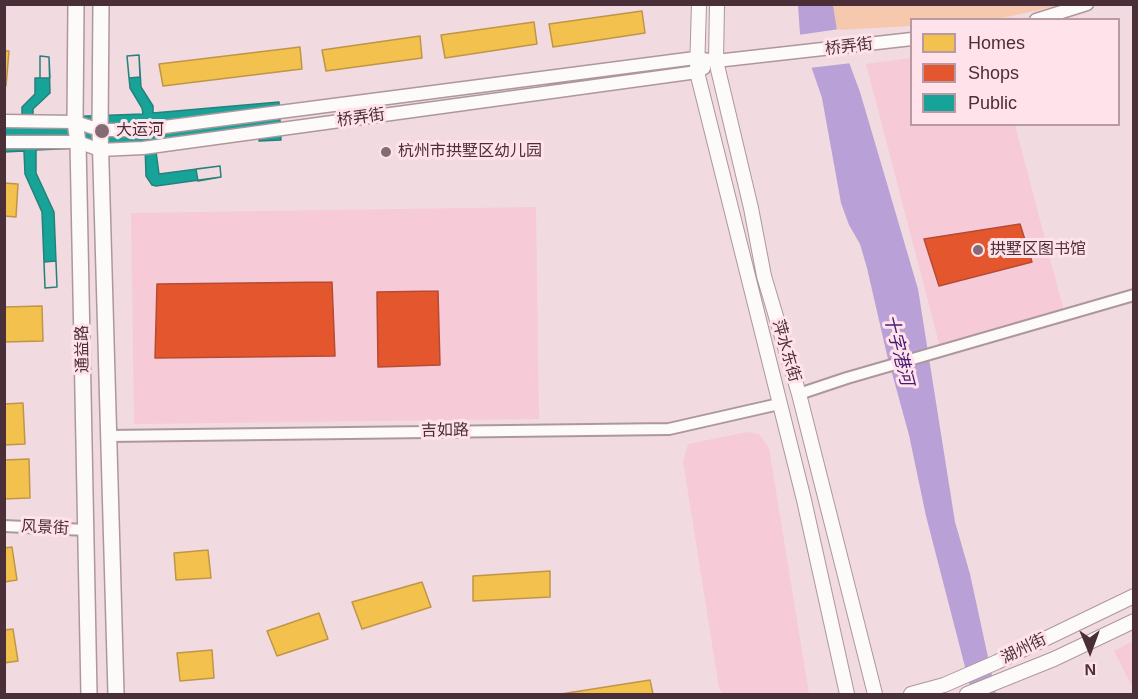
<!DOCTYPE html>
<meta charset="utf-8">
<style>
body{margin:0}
#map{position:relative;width:1138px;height:699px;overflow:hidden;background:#f1dbe0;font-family:Helvetica,sans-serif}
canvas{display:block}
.frame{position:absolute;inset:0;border:6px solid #4b2f38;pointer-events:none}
.legend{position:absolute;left:910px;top:18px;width:210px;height:108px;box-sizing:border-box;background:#ffe2ea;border:2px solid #b79aa3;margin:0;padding:8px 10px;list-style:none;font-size:18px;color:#4b2f38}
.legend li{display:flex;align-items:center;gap:12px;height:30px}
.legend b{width:30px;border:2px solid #b79aa3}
.north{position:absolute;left:1060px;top:621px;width:60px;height:60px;-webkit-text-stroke:4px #ffe2ea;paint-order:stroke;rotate:179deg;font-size:16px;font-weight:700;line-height:24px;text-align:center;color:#4b2f38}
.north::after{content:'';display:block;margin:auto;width:21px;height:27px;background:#4b2f38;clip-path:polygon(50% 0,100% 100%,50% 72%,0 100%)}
</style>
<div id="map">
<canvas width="1138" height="699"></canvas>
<div class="frame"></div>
<ul class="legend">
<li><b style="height:16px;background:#f2c14e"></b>Homes</li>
<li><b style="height:16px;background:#e4572e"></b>Shops</li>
<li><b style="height:16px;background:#17a398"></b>Public</li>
</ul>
<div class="north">N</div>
</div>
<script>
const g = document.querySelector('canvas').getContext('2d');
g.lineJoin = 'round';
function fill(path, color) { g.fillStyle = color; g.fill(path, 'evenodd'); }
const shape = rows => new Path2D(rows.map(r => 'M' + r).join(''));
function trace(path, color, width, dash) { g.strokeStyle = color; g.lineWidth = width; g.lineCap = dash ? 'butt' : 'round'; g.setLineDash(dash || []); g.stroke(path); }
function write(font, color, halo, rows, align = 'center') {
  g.font = font + ' Helvetica,"Noto Sans SC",sans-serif'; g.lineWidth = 6; g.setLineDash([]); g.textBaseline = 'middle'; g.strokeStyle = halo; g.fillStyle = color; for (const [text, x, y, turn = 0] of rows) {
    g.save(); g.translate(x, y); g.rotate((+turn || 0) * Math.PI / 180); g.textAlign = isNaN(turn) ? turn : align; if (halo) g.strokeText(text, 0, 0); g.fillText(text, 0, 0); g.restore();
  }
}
const built = shape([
 [911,58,912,124,1015,125,1064,311,940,347,866,64],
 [536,207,539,419,134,424,131,213],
 [747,432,759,434,769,448,809,694,723,694,719,688,683,461,688,444],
 [1133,641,1133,689,1114,651]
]);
const green = shape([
 [833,5,1061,5,998,19,912,20,911,26,837,30]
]);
const water = shape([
 [798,5,833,5,837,30,860,92,893,204,918,289,955,522,970,574,996,694,972,694,926,516,909,435,887,355,867,268,860,244,849,225,841,203,822,98,800,34]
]);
const pier = shape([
 [840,29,852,63,809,68,798,35]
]);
const homes = shape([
 [642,11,645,33,553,47,549,24,642,11],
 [534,22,537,44,445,58,441,35,534,22],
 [420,36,422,58,326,71,322,50,420,36],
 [300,47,302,69,163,86,159,64,300,47],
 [4,51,9,51,6,86,4,86,4,51],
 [4,183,18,184,16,217,4,216,4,183],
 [42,306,43,341,4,342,4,307,42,306],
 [23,403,25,444,4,445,4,404,23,403],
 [29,459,30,498,4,499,4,460,29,459],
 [12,547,17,580,4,582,4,548,12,547],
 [208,550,211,578,176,580,174,553,208,550],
 [550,571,550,597,473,601,473,576,550,571],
 [422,582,431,607,362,629,352,602,422,582],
 [319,613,328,639,277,656,267,631,319,613],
 [13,629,18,661,4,663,4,630,13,629],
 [212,650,214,678,180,681,177,653,212,650],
 [650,680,653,694,561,694,650,680]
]);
const shops = shape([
 [1020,224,1032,262,939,286,924,239,1020,224],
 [332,282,335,356,155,358,157,284,332,282],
 [438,291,440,365,378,367,377,292,438,291]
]);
const public = shape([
 [139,55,141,87,153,106,153,113,279,102,281,140,259,141,259,138,155,144,159,174,220,166,221,177,156,186,152,185,146,176,145,145,36,150,36,173,54,212,57,287,45,288,42,212,25,174,24,151,4,152,4,118,22,118,22,107,35,94,35,78,40,78,40,56,49,57,50,93,33,109,33,118,143,114,142,108,130,88,127,56,139,55],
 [139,55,140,77,129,78,127,56,139,55],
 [40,56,49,57,50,78,40,78,40,56],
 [220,166,221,177,198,181,196,169,220,166],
 [56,261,57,287,45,288,44,262,56,261]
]);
const minor = shape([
 [799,394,847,378,1134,295],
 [108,436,669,429,779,404],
 [4,526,86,530]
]);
const tertiary = shape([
 [1036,20,1087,4],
 [4,121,75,122,100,130,141,130,695,58,716,61,912,39],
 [4,142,78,142,100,150,143,148,697,72,704,68]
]);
const secondary = shape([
 [699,4,697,72,804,500,847,694],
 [717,4,716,61,751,208,764,276,799,394,875,694],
 [911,694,944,685,997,662,1134,596],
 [967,694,1054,659,1134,621]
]);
const primary = shape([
 [76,4,75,122,78,142,89,694],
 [101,4,100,130,116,694]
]);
const markers = [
 [102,131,8,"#856b73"],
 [386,152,6,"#856b73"],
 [978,250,6,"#856b73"]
];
const streetNames = [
 ["桥弄街",849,47,-7],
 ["桥弄街",361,118,-8],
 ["通益路",83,349,-91],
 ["萍水东街",786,351,74],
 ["吉如路",445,431,-1],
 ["风景街",45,528,3],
 ["湖州街",1024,649,-26]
];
const poiNames = [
 ["大运河",116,131],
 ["杭州市拱墅区幼儿园",398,152],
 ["拱墅区图书馆",990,250]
];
const waterNames = [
 ["十字港河",898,350,76]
];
fill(built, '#f6cad7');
fill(green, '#f6c8ad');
fill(water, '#b9a0d6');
fill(pier, '#f1dbe0');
fill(homes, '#f2c14e');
trace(homes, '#c09547', 1.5);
fill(shops, '#e4572e');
trace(shops, '#b64b31', 1.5);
fill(public, '#17a398');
trace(public, '#27807b', 1.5);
trace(minor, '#ad979d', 14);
trace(tertiary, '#ad979d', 15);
trace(secondary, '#ad979d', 16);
trace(primary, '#ad979d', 18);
trace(minor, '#fdfafa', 10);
trace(tertiary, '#fdfafa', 12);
trace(secondary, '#fdfafa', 14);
trace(primary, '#fdfafa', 15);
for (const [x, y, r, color] of markers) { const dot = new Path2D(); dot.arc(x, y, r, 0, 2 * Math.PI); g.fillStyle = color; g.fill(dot); trace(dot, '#ffe2ea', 2); }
write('16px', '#4b2f38', '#ffe2ea', streetNames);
write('16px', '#4b2f38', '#ffe2ea', poiNames, 'left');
write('italic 18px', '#431a74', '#ffe2ea', waterNames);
</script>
